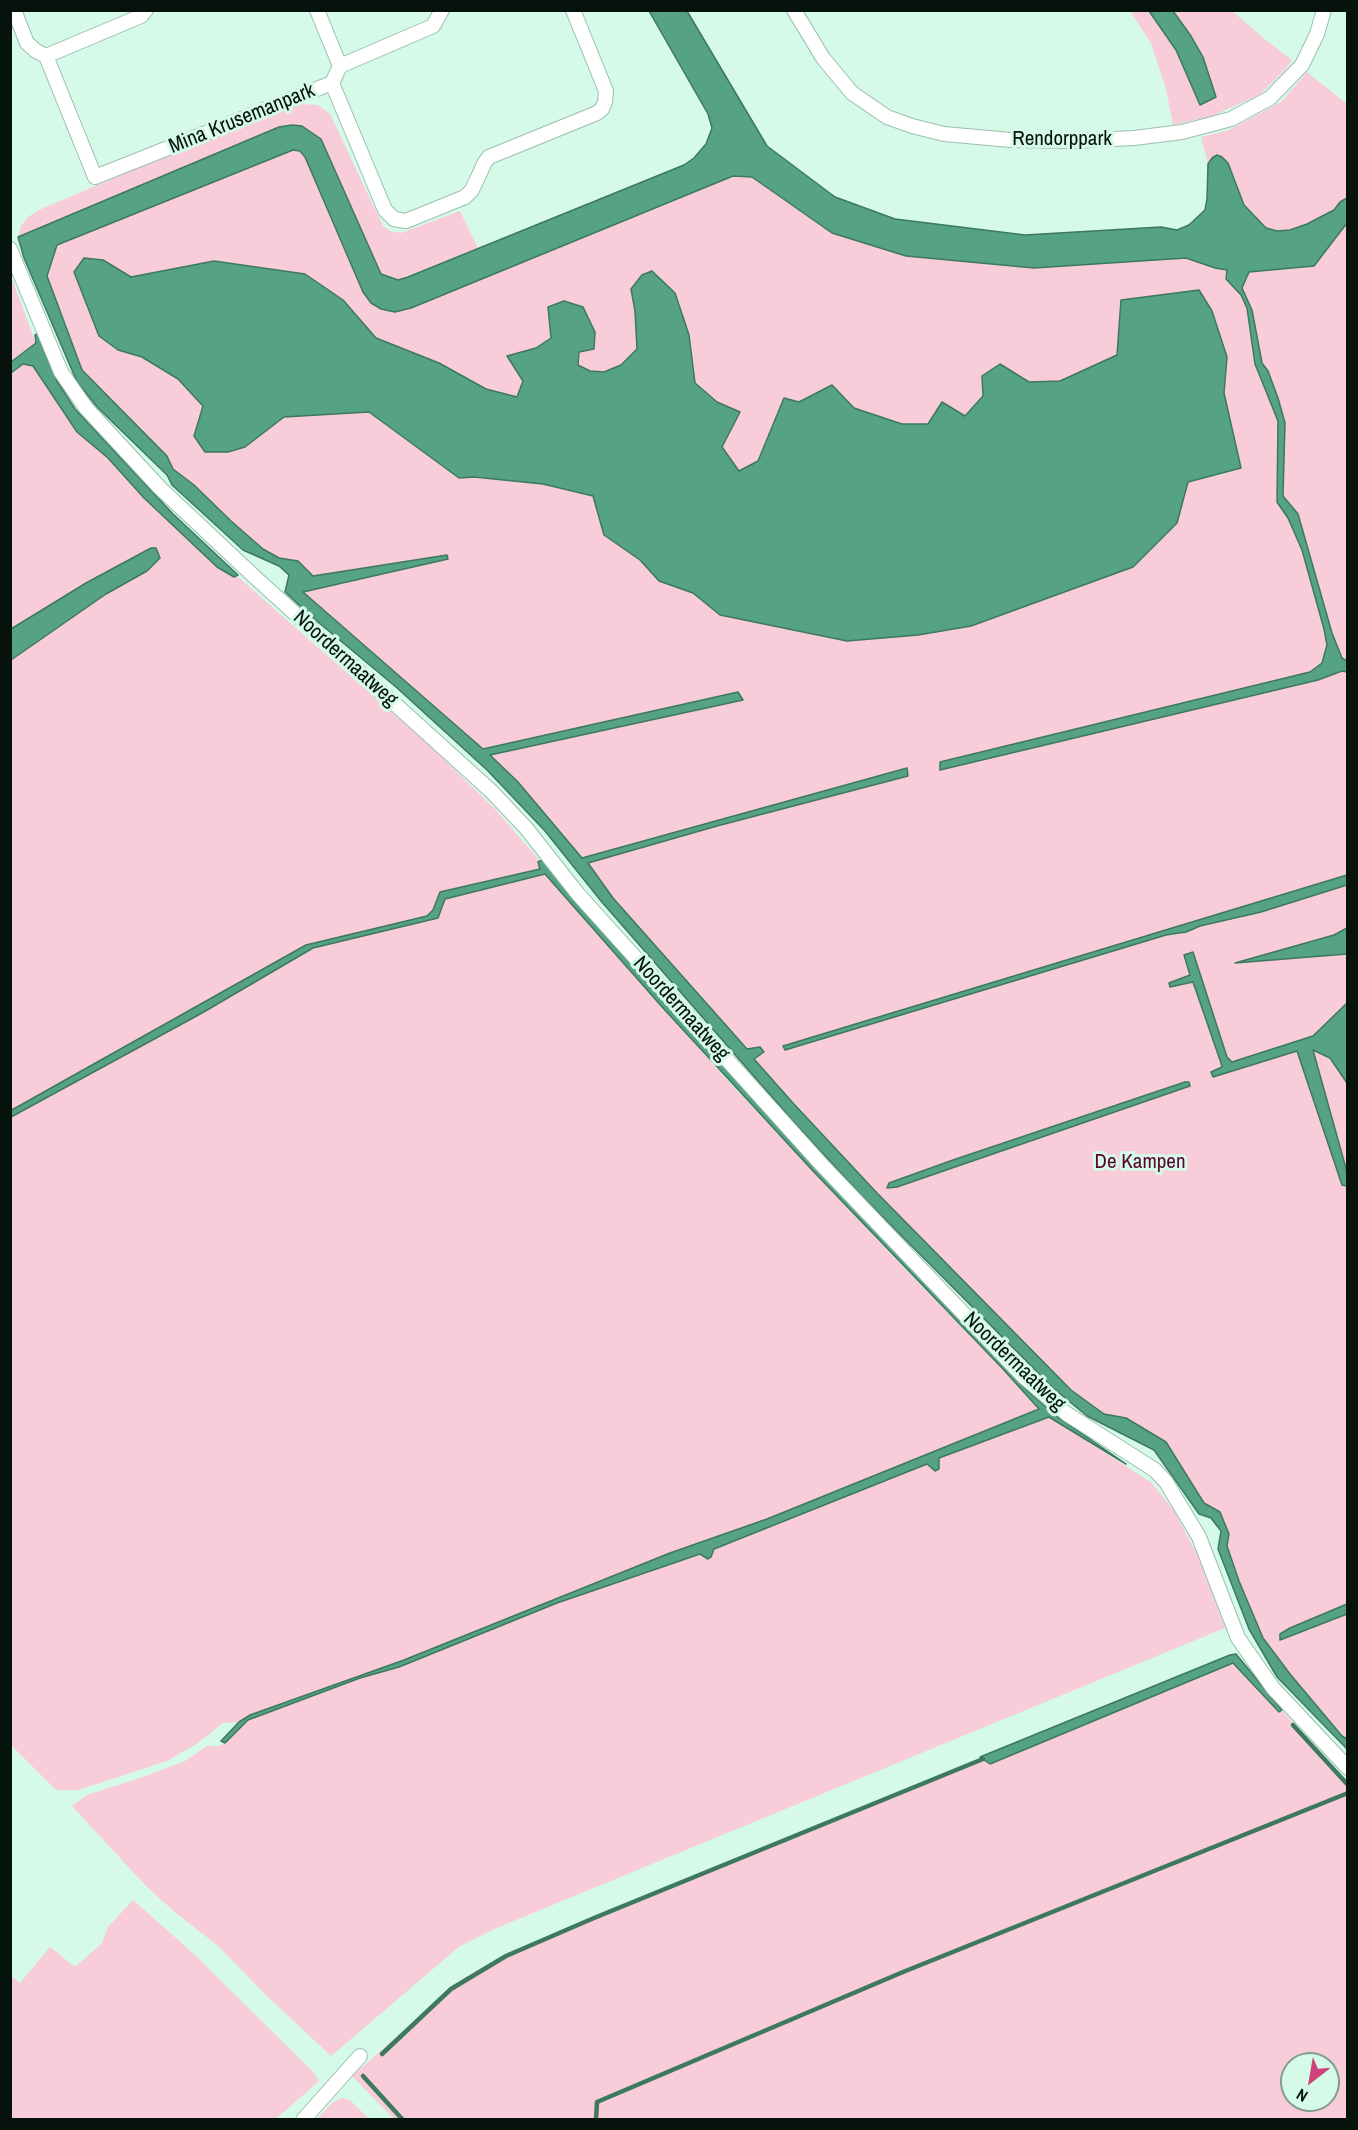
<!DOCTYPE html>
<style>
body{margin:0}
#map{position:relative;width:1358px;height:2130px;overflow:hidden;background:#d5fae8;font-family:"Archivo Narrow",sans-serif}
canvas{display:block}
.frame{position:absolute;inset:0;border:12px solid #06120c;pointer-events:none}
.north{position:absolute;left:1280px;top:2052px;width:60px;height:60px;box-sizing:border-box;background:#d5fae8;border:2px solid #829d90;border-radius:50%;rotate:211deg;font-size:16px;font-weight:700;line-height:24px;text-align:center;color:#06120c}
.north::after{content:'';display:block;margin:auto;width:21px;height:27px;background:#cc427b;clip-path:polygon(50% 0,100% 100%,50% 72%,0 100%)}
</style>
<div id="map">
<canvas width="1358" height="2130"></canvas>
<div class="frame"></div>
<div class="north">N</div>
</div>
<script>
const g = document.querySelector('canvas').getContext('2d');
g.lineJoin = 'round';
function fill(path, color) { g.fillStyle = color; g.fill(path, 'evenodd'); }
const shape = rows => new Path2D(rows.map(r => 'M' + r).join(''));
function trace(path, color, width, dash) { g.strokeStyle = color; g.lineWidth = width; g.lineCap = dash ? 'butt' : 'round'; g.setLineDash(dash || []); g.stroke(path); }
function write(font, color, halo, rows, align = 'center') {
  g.font = font + ' "Archivo Narrow",sans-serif'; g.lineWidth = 6; g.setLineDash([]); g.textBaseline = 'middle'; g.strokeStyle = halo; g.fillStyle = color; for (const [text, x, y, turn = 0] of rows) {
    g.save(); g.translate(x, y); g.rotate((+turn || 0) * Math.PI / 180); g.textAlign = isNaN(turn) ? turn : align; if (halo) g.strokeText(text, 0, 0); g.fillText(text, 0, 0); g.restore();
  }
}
const green = shape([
 [1130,11,1149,11,1158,22,1176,50,1200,105,1216,97,1203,57,1191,36,1173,11,1232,11,1262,37,1292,60,1285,70,1259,95,1212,116,1173,125,1166,89,1151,43],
 [1307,72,1347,104,1347,198,1340,202,1334,210,1307,224,1290,230,1277,231,1266,228,1244,205,1234,175,1212,158,1208,164,1201,137,1229,130,1281,102],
 [301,104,318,105,330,114,383,226,390,231,401,233,460,211,478,248,398,280,381,274,321,139,302,126,292,125,279,127,18,237,21,226,28,217,39,210,180,150],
 [293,149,300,151,305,157,363,292,411,308,676,200,733,176,752,177,832,233,1034,268,1186,258,1215,268,1227,270,1226,279,1241,295,1247,308,1255,364,1278,421,1277,501,1288,518,1302,550,1324,629,1327,645,1322,663,1310,672,1060,733,940,770,1318,680,1342,671,1348,672,1347,875,783,1046,785,1050,1166,935,1186,932,1200,926,1261,912,1347,885,1347,1739,1343,1736,1290,1674,1262,1637,1239,1581,1227,1546,1219,1512,1204,1503,1150,1443,1047,1381,1010,1347,963,1297,877,1193,754,1059,763,1052,760,1048,747,1049,613,898,587,863,717,826,908,776,907,769,582,858,518,782,489,755,742,700,738,692,483,750,303,592,447,559,447,555,313,577,298,561,279,558,263,549,231,521,194,485,173,469,167,456,82,370,47,276,57,245],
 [85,258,103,260,131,277,343,300,376,338,439,363,486,389,517,397,523,381,507,356,536,348,551,338,548,308,583,307,594,333,579,352,578,365,590,371,605,372,621,365,637,349,635,311,631,289,652,272,675,293,689,335,695,383,717,402,739,412,722,447,739,471,758,462,784,398,799,402,831,385,854,408,902,424,928,424,965,416,983,396,1029,382,1060,381,1117,355,1121,300,1199,290,1212,311,1227,357,1224,393,1241,468,1217,476,1202,477,1188,482,1177,523,1133,567,1066,590,918,635,847,641,720,615,693,593,659,581,640,560,604,535,593,496,543,484,474,477,459,478,369,412,284,417,245,447,194,436,203,406,178,380,142,357,118,350,99,336,81,263],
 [1347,223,1347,661,1342,659,1332,633,1298,514,1283,496,1285,423,1278,398,1268,371,1262,363,1252,310,1242,288,1249,272,1292,269,1314,266],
 [10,274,36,343,11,362,10,362],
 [23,364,33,366,77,432,108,458,164,517,217,567,234,577,237,576,431,747,495,809,540,861,538,862,541,869,440,892,433,910,427,916,306,945,11,1111,11,660,106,594,147,571,134,556,11,629,10,373],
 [545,874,728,1081,908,1272,1003,1369,1039,1410,767,1519,670,1553,404,1660,318,1691,278,1704,250,1715,239,1722,223,1723,198,1743,167,1761,78,1790,56,1790,11,1745,10,1117,202,1013,313,948,437,918,444,899],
 [1050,1417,1152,1483,1174,1511,1197,1554,1225,1628,499,1927,460,1946,331,2056,268,1997,217,1945,177,1914,146,1886,72,1806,87,1795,146,1776,185,1761,207,1746,219,1746,225,1743,248,1720,360,1678,399,1667,557,1603,700,1554,711,1557,713,1549,927,1464,935,1471,939,1469,939,1458],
 [1233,1663,1279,1712,1282,1710,1347,1787,1347,2119,395,2120,352,2076,461,1980,483,1967,596,1917,983,1759,991,1764],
 [1292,2064,1328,2064,1328,2100,1292,2100],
 [133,1900,194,1954,313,2072,319,2081,276,2119,11,2119,11,1976,20,1983,50,1947,75,1967,102,1943,108,1927],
 [343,2098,351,2101,369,2119,316,2120,333,2102]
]);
const water = shape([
 [649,11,687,11,767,146,835,197,895,219,1025,235,1161,227,1177,230,1189,225,1205,210,1207,199,1208,164,1212,158,1217,155,1222,157,1228,163,1244,205,1266,228,1277,231,1290,230,1307,224,1334,210,1340,202,1347,198,1347,223,1314,266,1249,272,1242,288,1252,310,1262,363,1268,371,1278,398,1285,423,1283,496,1298,514,1332,633,1342,658,1347,661,1347,672,1342,671,1318,680,940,770,940,762,1310,672,1322,663,1327,645,1324,629,1302,550,1288,518,1277,502,1278,421,1255,364,1247,308,1241,295,1226,279,1227,270,1215,268,1186,258,1034,268,906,256,832,233,752,177,733,176,411,308,395,312,381,309,371,303,363,292,305,157,300,151,293,150,57,245,47,276,82,370,167,456,173,469,194,485,231,521,263,549,279,558,298,561,313,576,447,555,448,559,303,592,483,749,738,692,743,700,490,755,518,782,582,858,907,768,908,776,717,826,588,863,613,898,747,1049,760,1047,764,1052,754,1059,793,1103,877,1193,1071,1390,1104,1414,1126,1418,1166,1442,1204,1503,1220,1512,1229,1534,1227,1546,1239,1581,1263,1638,1290,1674,1342,1736,1347,1739,1347,1749,1277,1677,1249,1629,1218,1549,1221,1531,1211,1518,1199,1514,1154,1450,1087,1416,1053,1388,863,1197,793,1121,601,901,545,831,487,770,396,687,312,617,285,592,289,575,279,566,243,550,172,485,167,475,98,408,77,382,24,258,18,237,279,127,292,125,302,126,321,139,381,274,398,280,408,277,684,165,694,158,706,144,712,128,708,114,649,11],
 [1149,11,1173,11,1191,36,1203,57,1216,97,1200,105,1176,50,1149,11],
 [84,258,103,260,131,277,214,261,305,274,343,300,376,338,439,363,486,389,517,397,523,381,507,356,536,348,551,338,548,307,564,301,583,307,595,332,594,349,579,352,578,365,590,371,604,372,621,365,637,349,635,311,631,289,642,275,652,271,675,293,689,335,695,383,717,402,740,412,722,447,739,471,758,461,784,398,799,402,832,385,854,408,902,424,928,424,942,402,965,416,983,396,982,376,1000,364,1029,382,1060,381,1117,355,1121,300,1199,290,1212,311,1227,357,1224,393,1241,468,1188,482,1177,523,1133,567,971,626,918,635,847,641,720,615,693,593,659,581,640,560,604,535,593,496,543,484,474,477,459,478,369,412,284,417,245,447,228,452,205,452,194,436,203,406,178,379,142,357,118,350,99,336,74,272,84,258],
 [37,334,57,381,75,409,173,514,238,575,234,577,217,567,144,498,108,458,77,432,33,366,23,364,11,373,11,362,36,343,35,335,37,334],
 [151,548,156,548,160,558,147,571,106,594,11,660,11,629,86,583,151,548],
 [542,860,671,1008,1028,1391,1055,1415,1126,1464,1049,1417,939,1458,939,1469,935,1471,927,1464,714,1549,711,1557,708,1559,700,1554,557,1603,399,1667,360,1678,248,1720,225,1743,221,1741,239,1722,250,1715,404,1660,670,1553,767,1519,1039,1409,1003,1369,813,1171,663,1008,545,874,445,899,438,918,313,948,202,1013,11,1117,10,1111,306,945,427,916,433,910,440,892,540,869,538,862,542,860],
 [1347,875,1347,885,1261,912,1200,926,1186,932,1166,935,785,1050,783,1046,1347,875],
 [1347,928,1347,954,1235,963,1334,935,1347,928],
 [1193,952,1227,1057,1232,1062,1313,1036,1347,1003,1347,1083,1330,1058,1313,1050,1347,1172,1347,1186,1342,1185,1297,1051,1213,1077,1211,1072,1222,1067,1221,1063,1193,982,1170,987,1169,983,1190,975,1184,955,1193,952],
 [1185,1082,1189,1082,1190,1086,897,1187,887,1188,889,1183,953,1160,1185,1082],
 [1347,1604,1347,1614,1280,1640,1280,1634,1290,1628,1347,1604],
 [1236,1654,1282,1710,1279,1712,1233,1663,990,1764,980,1757,1230,1655,1236,1654]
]);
const stream = shape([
 [1293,1725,1348,1785],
 [382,2054,451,1989,506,1956,594,1918,983,1759],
 [363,2076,403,2120],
 [596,2120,597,2102,903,1972,1348,1793]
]);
const street = shape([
 [14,10,27,43,36,51,46,56,95,177,332,83,385,210,394,219,406,221,465,197,472,190,485,162,489,157,597,113,602,109,605,102,606,91,573,10],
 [317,10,340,66],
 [794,10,823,58,852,93,887,117,912,126,944,134,1011,140,1074,141,1134,138,1182,132,1231,119,1270,98,1302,65,1317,34,1324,10],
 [46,56,141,16,146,10],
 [332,83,340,66,433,26,442,10],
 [10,249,61,372,86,408,160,488,258,580,491,791,526,828,578,894,821,1164,1024,1377,1067,1414,1155,1470,1166,1482,1199,1537,1238,1638,1273,1688,1348,1768],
 [303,2120,360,2056]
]);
const streetNames = [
 ["Mina Krusemanpark",242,119,-22],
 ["Rendorppark",1062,139],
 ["Noordermaatweg",345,659,42],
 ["Noordermaatweg",681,1009,48],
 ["Noordermaatweg",1014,1362,44]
];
const parkNames = [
 ["De Kampen",1140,1162]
];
fill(green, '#f8ccd9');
fill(water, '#55a382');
trace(water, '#3d785f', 1.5);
trace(stream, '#3d785f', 4.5);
trace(street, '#9cbfae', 16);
trace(street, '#fff', 14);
write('21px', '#06120c', '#d5fae8', streetNames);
write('21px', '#5c042f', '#d5fae8', parkNames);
</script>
